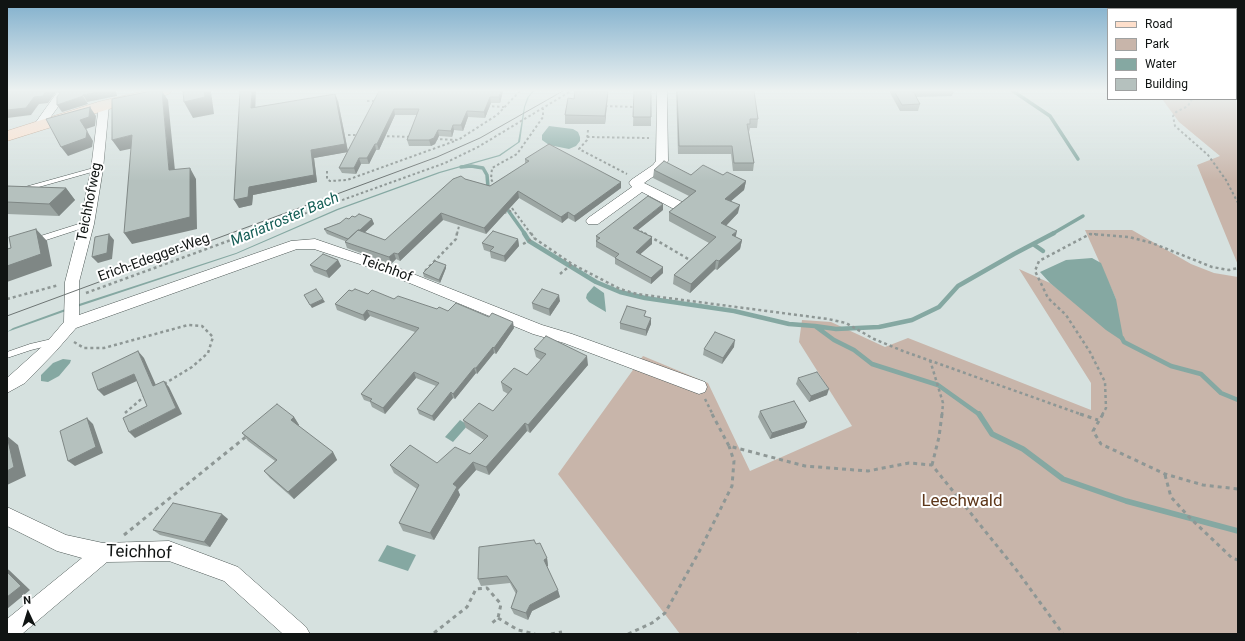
<!DOCTYPE html>
<style>
body{margin:0}
#map{position:relative;width:1245px;height:641px;overflow:hidden;background:#d6e1df;font-family:Roboto,sans-serif}
canvas{display:block}
.frame{position:absolute;inset:0;border:8px solid #101413;pointer-events:none}
.legend{position:absolute;left:1107px;top:8px;width:130px;height:92px;box-sizing:border-box;background:#fff;border:1px solid #9fa1a1;margin:0;padding:5px 7px;list-style:none;font-size:12px;color:#101413}
.legend li{display:flex;align-items:center;gap:8px;height:20px}
.legend b{width:20px;border:1px solid #9fa1a1}
.north{position:absolute;left:8px;top:593px;width:40px;height:40px;-webkit-text-stroke:3px #fff;paint-order:stroke;rotate:356deg;font-size:11px;font-weight:700;line-height:16px;text-align:center;color:#101413}
.north::after{content:'';display:block;margin:auto;width:14px;height:18px;background:#101413;clip-path:polygon(50% 0,100% 100%,50% 72%,0 100%)}
</style>
<div id="map">
<canvas width="1245" height="641"></canvas>
<div class="frame"></div>
<ul class="legend">
<li><b style="height:5px;background:#fedfcb"></b>Road</li>
<li><b style="height:11px;background:#c8b5aa"></b>Park</li>
<li><b style="height:11px;background:#85a8a2"></b>Water</li>
<li><b style="height:11px;background:#b5c1be"></b>Building</li>
</ul>
<div class="north">N</div>
</div>
<script>
const g = document.querySelector('canvas').getContext('2d');
g.lineJoin = 'round';
function fill(path, color) { g.fillStyle = color; g.fill(path, 'evenodd'); }
const shape = rows => new Path2D(rows.map(r => 'M' + r).join(''));
function trace(path, color, width, dash) { g.strokeStyle = color; g.lineWidth = width; g.lineCap = dash ? 'butt' : 'round'; g.setLineDash(dash || []); g.stroke(path); }
function write(font, color, halo, rows, align = 'center') {
  g.font = font + ' Roboto,sans-serif'; g.lineWidth = 4; g.setLineDash([]); g.textBaseline = 'middle'; g.strokeStyle = halo; g.fillStyle = color; for (const [text, x, y, turn = 0] of rows) {
    g.save(); g.translate(x, y); g.rotate((+turn || 0) * Math.PI / 180); g.textAlign = isNaN(turn) ? turn : align; if (halo) g.strokeText(text, 0, 0); g.fillText(text, 0, 0); g.restore();
  }
}
const green = shape([
 [1236,91,1238,91,1238,265,1197,165,1220,156,1179,122,1162,99,1236,99],
 [1085,230,1132,230,1191,264,1214,273,1238,277,1238,634,862,634,857,632,858,634,680,634,558,474,643,356,708,383,750,471,852,426,799,342,802,320,831,322,885,347,908,338,1091,410,1091,383,1019,269,1050,283,1078,305,1116,299]
]);
const water = shape([
 [532,91,534,91,529,97,525,107,520,142,500,156,440,173,338,210,236,254,80,306,7,332,13,328,79,304,236,253,337,209,439,172,499,155,518,142,524,107,527,98],
 [549,126,573,129,578,132,580,137,580,141,576,146,569,149,549,145,542,140,542,135],
 [1092,258,1101,263,1116,299,1124,342,1106,330,1050,283,1040,272,1066,260],
 [594,286,604,293,606,312,589,302,586,298,587,294],
 [63,359,71,360,70,363,59,376,48,382,41,381,41,375,53,363],
 [460,420,468,425,453,442,445,437],
 [387,545,416,555,408,571,378,561]
]);
const streamFar2 = shape([
 [1013,91,1050,116,1078,159],
 [461,167,471,166,483,168,487,175,488,187,491,190],
 [505,206,525,234],
 [1052,234,1083,216]
]);
const streamFar1 = shape([
 [524,233,529,241,596,282,620,292,645,298,734,311,789,324,815,326,834,340,854,350,872,364,938,385,980,415],
 [1033,244,1054,233],
 [815,326,836,329,879,327,912,320,939,307,958,286,1014,254,1033,244,1043,251],
 [1122,338,1124,342,1171,366,1201,374,1221,393,1238,400]
]);
const stream = shape([
 [979,414,992,434,1023,449,1063,479,1126,501,1238,531]
]);
const pathFar2 = shape([
 [1192,99,1188,106,1176,112,1173,116,1175,126,1208,155,1226,180,1238,203],
 [367,101,376,101],
 [487,106,504,107],
 [605,106,636,107],
 [588,130,587,140,579,149,627,174],
 [348,135,359,135],
 [382,136,411,137],
 [587,137,649,138],
 [435,139,458,140,497,115,520,91],
 [327,171,327,179,330,181,347,180,455,141],
 [495,186,491,179,492,168,517,154,543,117,543,109],
 [509,204,531,234],
 [504,213,514,210],
 [636,229,646,234],
 [248,234,445,163,478,147,571,91],
 [457,234,459,226],
 [1089,234,1096,234]
]);
const pathFar1 = shape([
 [531,233,534,238,572,264,620,289,637,294,828,319,846,323,874,339,903,351,1083,415],
 [644,233,690,260],
 [523,244,534,238],
 [425,271,456,239,457,233],
 [560,274,572,264],
 [86,293,250,233],
 [7,299,59,285],
 [74,342,84,348,104,348,188,325,202,326,213,337,208,353,192,367,164,384],
 [930,360,943,403,942,415],
 [705,399,713,415],
 [125,413,146,395],
 [1102,415,1106,408,1105,382,1090,352,1066,315,1048,298,1035,271,1039,261,1090,234,1129,237,1152,243,1212,267,1229,270,1238,268]
]);
const path = shape([
 [712,414,729,446,805,466,868,471,909,463,932,465,1018,572,1063,634],
 [1080,414,1098,420],
 [1103,414,1093,431,1101,444,1165,474,1203,485,1238,489],
 [932,465,939,437,942,414],
 [1165,475,1171,497,1190,518,1232,558,1238,560],
 [124,535,247,436],
 [498,618,518,630,535,634],
 [434,633,467,607,476,589,487,588,501,604,498,618,492,623],
 [551,634,562,632],
 [628,634,652,623,665,613,699,552,732,486,734,461,729,446]
]);
const lane = shape([
 [58,91,64,91,58,99,63,100,44,126,40,126,36,122,58,91],
 [97,167,99,168,99,170,7,196,7,192,97,167],
 [85,222,87,222,91,224,89,226,37,243,31,243,30,241,31,239,85,222],
 [56,338,59,339,60,341,59,343,31,350,7,358,7,352,30,344,56,338]
]);
const street = shape([
 [657,91,667,91,668,161,661,171,644,183,682,202,683,205,682,208,672,208,642,192,598,224,588,224,586,221,588,218,632,187,629,183,631,180,653,165,656,161,657,91],
 [104,102,109,105,103,169,94,224,79,282,79,315,291,241,315,239,388,264,542,325,572,334,705,382,707,387,705,392,699,394,564,343,533,334,378,270,314,249,297,249,76,328,56,351,25,383,7,393,7,378,46,343,64,322,65,282,80,224,91,169,99,105,104,102],
 [7,507,66,535,103,543,169,541,238,567,306,627,310,634,283,634,224,581,169,561,107,562,22,634,7,634,7,619,82,558,57,551,7,526,7,507]
]);
const primary = shape([
 [144,91,172,91,169,94,109,109,7,141,7,131,98,102,144,91]
]);
const tram = shape([
 [7,316,437,157,480,138,563,91]
]);
const wall = shape([
 [379,91,503,91,500,103,491,103,485,118,468,117,463,131,454,130,452,137,439,136,435,144,431,146,409,146,407,140,417,115,395,115,379,150,376,150,369,164,361,164,356,174,342,173,339,168,347,152,314,158,317,182,253,195,252,205,239,208,255,107,338,101,348,151],
 [575,91,608,91,605,124,565,124,565,115,574,99],
 [634,91,651,117,651,126,633,126],
 [676,91,754,91,758,119,757,128,750,128,749,132,754,163,753,171,733,171,731,154,678,154],
 [889,91,954,91,952,96,916,97,920,104,918,111,900,111],
 [525,159,621,188,575,222,568,218,562,223,519,198,486,234,443,220,400,261,396,259,391,264,347,248,345,242,345,241,327,234,324,229,349,219,355,217,372,219,374,224,365,232,385,240,465,179,490,186,525,164],
 [654,170,691,175,723,175,746,181,744,190,731,201,738,213,726,226,736,237,742,240,740,249,717,270,715,269,690,293,673,284,674,275,709,243,669,221,669,212,689,196,653,178],
 [7,186,66,188,75,200,59,216,7,214],
 [663,210,638,230,652,237,652,244,640,254,663,273,651,284,615,264,615,258,596,247,596,236],
 [518,239,519,246,505,262,491,258,490,252,484,250,482,243],
 [338,260,341,266,329,278,314,272,310,265],
 [446,265,446,268,440,283,424,277,423,273],
 [352,291,394,299,437,309,448,311,514,328,496,354,494,353,477,374,476,373,455,399,453,398,434,421,419,414,417,409,436,386,416,378,385,414,372,407,370,402,364,400,361,394,415,332,370,316,365,321,337,310,335,304],
 [560,301,550,316,533,309,532,303],
 [620,323,651,324,646,336,620,329],
 [734,347,722,364,703,355,704,349],
 [534,349,588,365,530,433,527,431,489,475,476,470,458,490,460,495,434,540,403,531,399,523,417,489,394,473,390,465,437,463,470,454,484,440,466,428,463,420,493,411,508,394,503,391,501,382,527,375,541,360,536,357],
 [798,378,827,395,809,402,796,384],
 [760,411,807,422,804,428,770,439,758,417],
 [294,417,299,425,298,426,333,452,337,460,294,499,270,478,264,471,275,461,248,441,242,433],
 [228,519,210,547,160,535,153,530],
 [536,544,547,558,548,566,547,566,560,597,532,611,528,620,514,614,511,608,516,594,510,583,481,586,478,579]
]);
const shadedWall = shape([
 [46,91,57,91,48,103,39,104,31,115,7,118,7,110],
 [102,91,116,91,117,96,87,102,83,95],
 [162,91,168,100,176,181,169,170],
 [204,91,211,91,214,114,193,118,184,102],
 [252,91,256,91,255,116,251,108],
 [501,91,503,91,500,103,499,97],
 [608,91,608,95,605,124,605,116],
 [335,94,338,101,348,152,314,158,317,182,253,195,252,205,239,208,234,200,249,187,311,150],
 [83,96,88,104,62,112,57,105],
 [490,97,491,103,485,118,484,112],
 [90,107,96,116,95,126,86,129,93,141,92,147,68,156,61,147,80,120],
 [394,109,395,115,379,150,377,144],
 [467,111,468,117,463,131,461,125],
 [453,125,454,130,452,137,451,131],
 [438,130,439,136,435,144,431,146,429,140],
 [132,135,139,147,120,151,112,140],
 [375,144,376,150,369,164,367,158],
 [359,158,361,164,356,174,354,168],
 [190,168,196,179,197,229,132,244,124,233],
 [746,181,744,190,724,207,725,199],
 [621,182,621,188,575,222,574,216],
 [66,188,75,200,59,216,49,204],
 [518,191,519,198,486,234,484,228],
 [663,204,663,210,633,234,633,228],
 [740,205,738,213,720,232,721,223],
 [568,212,568,218,562,223,561,217],
 [441,213,443,220,400,261,398,254],
 [372,219,374,224,352,244,350,239],
 [36,229,47,241,52,266,7,282,7,266],
 [737,231,735,240,732,235],
 [109,234,114,240,112,259,98,263,92,257],
 [652,237,652,244,636,258,636,252],
 [518,239,519,246,505,262,504,256],
 [742,240,740,249,717,270,719,261],
 [394,253,396,259,391,264,389,257],
 [338,260,341,266,329,278,326,271],
 [716,260,715,269,690,293,691,284],
 [446,265,446,268,440,283,439,280],
 [663,267,663,273,651,284,651,278],
 [559,295,560,301,550,316,549,309],
 [323,299,325,302,312,308,310,305],
 [367,310,370,316,365,321,363,315],
 [651,318,651,324,646,336,646,330],
 [513,322,514,328,496,354,494,348],
 [735,340,734,347,722,364,723,358],
 [493,347,494,353,477,374,476,368],
 [138,351,144,358,159,392,153,386],
 [587,356,588,365,530,433,528,425],
 [474,368,476,373,455,399,453,394],
 [414,372,416,378,385,414,383,408],
 [134,374,139,380,104,396,98,390],
 [164,381,169,387,182,414,135,438,129,432,176,408],
 [829,389,827,395,809,402,811,396],
 [451,392,453,398,434,421,432,416],
 [294,417,299,425,296,428,291,420],
 [87,418,93,424,103,453,75,466,68,461],
 [807,422,804,428,770,439,772,433],
 [525,423,527,431,489,475,486,467],
 [7,436,18,445,26,476,7,485],
 [333,452,337,460,294,499,288,492],
 [473,462,476,470,458,490,460,495,434,540,430,533,453,484],
 [222,514,228,519,210,547,204,542],
 [547,558,548,566,546,567,544,560],
 [7,569,9,570,30,590,7,609],
 [558,590,560,597,532,611,528,620,526,613,530,605]
]);
const building = shape([
 [7,91,46,91,43,96,34,97,26,108,7,110,7,91],
 [56,91,102,91,83,95,83,96,57,105,57,97,60,93,56,91],
 [152,91,162,91,169,170,190,168,190,217,124,233,132,135,112,140,112,99,152,91],
 [183,91,204,91,205,97,184,102,183,91],
 [240,91,252,91,251,108,335,94,345,144,311,150,314,175,249,187,248,197,234,200,240,91],
 [379,91,501,91,499,97,490,97,484,112,467,111,461,125,453,125,451,131,438,130,434,138,429,140,407,140,419,109,394,109,377,144,375,144,367,158,359,158,354,168,339,168,379,91],
 [575,91,608,91,605,116,565,115,568,98,574,99,575,91],
 [634,91,651,91,651,117,633,117,634,91],
 [677,91,754,91,758,119,750,119,750,124,747,124,754,163,734,163,732,146,679,146,677,91],
 [894,91,913,91,920,104,902,105,894,91],
 [90,107,89,117,80,120,87,131,86,138,61,147,46,119,90,107],
 [549,144,621,182,574,216,568,212,561,217,518,191,484,228,441,213,398,254,394,253,389,257,345,242,358,230,385,240,453,179,461,176,465,179,490,186,529,161,525,159,549,144],
 [664,161,691,175,703,165,723,175,727,172,746,181,725,199,740,205,721,223,737,231,732,235,742,240,719,261,716,260,691,284,674,275,716,237,669,212,696,191,654,170,664,161],
 [7,186,66,188,49,204,7,202,7,186],
 [648,196,663,204,633,228,652,237,636,252,663,267,651,278,615,258,619,254,596,241,600,238,596,236,648,196],
 [359,214,372,219,360,230,358,230,348,239,324,229,340,223,346,218,349,219,352,216,355,217,359,214],
 [36,229,41,254,7,266,7,249,11,248,9,237,36,229],
 [493,231,518,239,504,256,490,251,494,247,482,243,493,231],
 [109,234,107,253,92,257,95,237,109,234],
 [323,254,338,260,326,271,310,265,323,254],
 [435,261,446,265,439,280,423,273,435,261],
 [316,289,323,299,310,305,304,295,316,289],
 [355,289,368,294,372,290,394,299,398,296,437,309,439,307,448,311,456,303,489,317,492,313,513,322,494,348,493,347,476,368,474,368,453,394,451,392,432,416,417,409,439,383,414,372,383,408,370,401,372,399,361,394,419,328,367,310,363,315,335,304,349,290,352,291,355,289],
 [542,289,559,295,549,309,532,303,542,289],
 [627,306,646,311,644,316,651,318,646,330,620,323,627,306],
 [715,332,735,340,723,358,704,349,715,332],
 [546,336,587,356,528,425,525,423,486,467,473,462,453,484,457,487,430,533,399,523,419,485,390,465,410,445,437,463,455,447,470,454,488,436,463,420,479,403,493,411,512,389,501,382,514,368,527,375,546,354,534,349,546,336],
 [138,351,153,386,164,381,176,408,129,432,123,418,147,406,134,374,98,390,92,373,138,351],
 [817,372,829,389,811,396,798,378,817,372],
 [794,401,807,422,772,433,760,411,794,401],
 [277,404,294,417,291,420,333,452,288,492,264,471,277,460,242,433,277,404],
 [87,418,96,447,68,461,60,431,87,418],
 [7,436,14,467,7,471,7,436],
 [173,503,222,514,204,542,153,530,173,503],
 [534,540,536,544,540,543,547,558,544,560,558,590,530,605,526,613,511,608,517,591,507,576,478,579,479,547,534,540],
 [7,572,21,586,7,597,7,572]
]);
const streetNames = [
 ["Teichhofweg",90,202,-79],
 ["Erich-Edegger-Weg",154,258,-20],
 ["Teichhof",386,269,20]
];
const waterNames = [
 ["Mariatroster Bach",285,220,-23]
];
const nearParknames = [
 ["Leechwald",962,502]
];
const nearStreetnames = [
 ["Teichhof",139,553,2]
];
fill(green, '#c8b5aa');
fill(water, '#85a8a2');
trace(streamFar2, '#85a8a2', 3.5);
trace(streamFar1, '#85a8a2', 4.5);
trace(stream, '#85a8a2', 5.5);
trace(lane, '#4e5856', 1);
trace(street, '#4e5856', 1);
trace(primary, '#aa8a74', 1);
trace(pathFar2, '#8e9795', 2, [2.5, 2.5]);
trace(pathFar1, '#8e9795', 2.5, [3, 3]);
trace(path, '#8e9795', 3, [4, 4]);
fill(lane, '#fff');
fill(street, '#fff');
fill(primary, '#fedfcb');
trace(tram, '#6d7473', 1);
fill(wall, '#9ca6a3');
fill(shadedWall, '#7f8785');
fill(building, '#b5c1be');
trace(building, '#7f8785', 1);
const sky = g.createLinearGradient(0, 0, 0, 181);
sky.addColorStop(0, '#80afcc');
sky.addColorStop(0.5, '#edf2f1');
sky.addColorStop(1, '#edf2f100');
g.fillStyle = sky;
g.fillRect(0, 0, 1245, 181);
write('14px', '#101413', '#fff', streetNames);
write('italic 15px', '#145d55', '#fff', waterNames);
write('17px', '#5d3619', '#fff', nearParknames);
write('17px', '#101413', '#fff', nearStreetnames);
</script>
